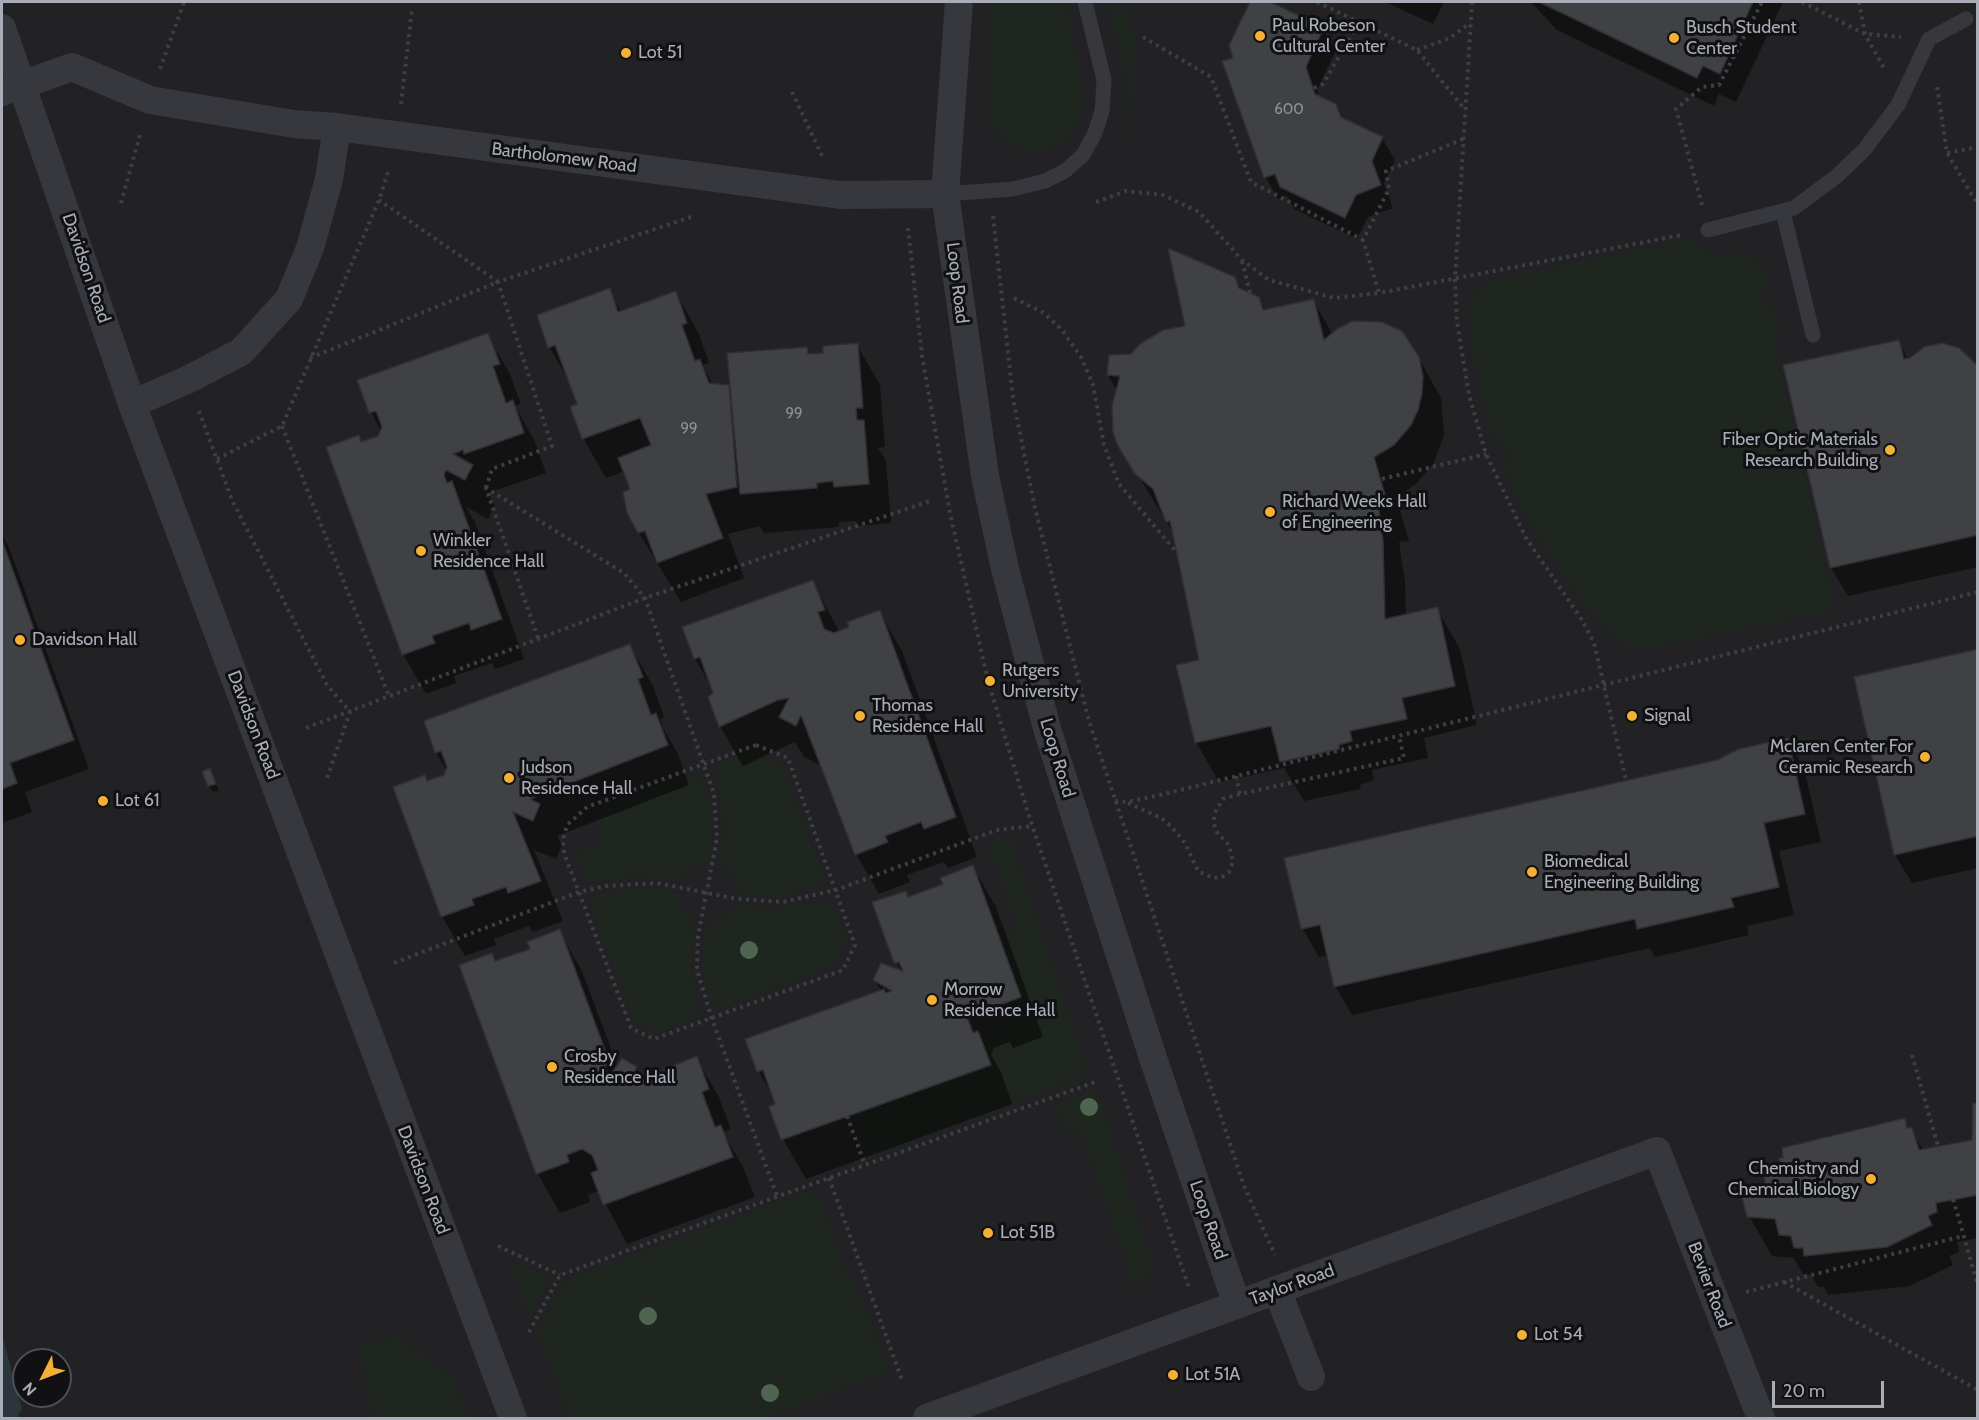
<!DOCTYPE html>
<style>
body{margin:0}
#map{position:relative;width:1979px;height:1420px;overflow:hidden;background:#161618;font-family:Cabin,sans-serif}
canvas{display:block}
.frame{position:absolute;inset:0;border:3px solid #a8adb8;pointer-events:none}
.north{position:absolute;left:12px;top:1348px;width:60px;height:60px;box-sizing:border-box;background:#111113;border:2px solid #4d4f55;border-radius:50%;rotate:228deg;font-size:16px;font-weight:700;line-height:24px;text-align:center;color:#a8adb8}
.north::after{content:'';display:block;margin:auto;width:21px;height:27px;background:#f2b134;clip-path:polygon(50% 0,100% 100%,50% 72%,0 100%)}
.scale{position:absolute;left:1772px;top:1381px;width:112px;height:27px;box-sizing:border-box;border:3px solid #a8adb8;border-top:0;padding-left:8px;font-size:18px;line-height:21px;white-space:nowrap;color:#a8adb8;-webkit-text-stroke:4px #111113;paint-order:stroke}
</style>
<div id="map">
<canvas width="1979" height="1420"></canvas>
<div class="frame"></div>
<div class="north">N</div>
<div class="scale">20 m</div>
</div>
<script>
const g = document.querySelector('canvas').getContext('2d');
g.lineJoin = 'round';
function fill(path, color) { g.fillStyle = color; g.fill(path, 'evenodd'); }
const shape = rows => new Path2D(rows.map(r => 'M' + r).join(''));
function trace(path, color, width, dash) { g.strokeStyle = color; g.lineWidth = width; g.lineCap = dash ? 'butt' : 'round'; g.setLineDash(dash || []); g.stroke(path); }
function write(font, color, halo, rows, align = 'center') {
  g.font = font + ' Cabin,sans-serif'; g.lineWidth = 6; g.setLineDash([]); g.textBaseline = 'middle'; g.strokeStyle = halo; g.fillStyle = color; for (const [text, x, y, turn = 0] of rows) {
    g.save(); g.translate(x, y); g.rotate((+turn || 0) * Math.PI / 180); g.textAlign = isNaN(turn) ? turn : align; if (halo) g.strokeText(text, 0, 0); g.fillText(text, 0, 0); g.restore();
  }
}
const built = shape([
 [2,2,1977,2,1977,1418,2,1418],
 [24,1360,60,1360,60,1396,24,1396]
]);
const green = shape([
 [991,2,1065,2,1085,98,1074,130,1068,137,1048,149,1031,151,1009,144,990,121,987,110],
 [1109,2,1121,2,1135,36,1133,97,1122,140,1128,92],
 [1689,239,1707,249,1712,258,1736,252,1754,257,1766,274,1762,305,1775,309,1778,325,1774,341,1835,610,1651,648,1632,648,1614,635,1577,594,1559,570,1521,507,1501,462,1510,460,1505,442,1495,443,1488,422,1475,364,1468,312,1475,294,1488,282],
 [753,753,782,766,823,875,818,888,781,895,747,894,739,892,734,876,722,864,724,822,716,778,717,767,720,764],
 [692,776,702,782,709,800,712,836,708,861,693,864,679,879,631,876,591,883,585,880,574,855,594,848,600,832,593,813],
 [1001,836,1012,841,1086,1066,1079,1078,869,1156,853,1114,981,1038,1006,1029,998,1005,1021,997,1000,937,1019,930,987,841],
 [631,889,676,891,679,906,693,920,691,973,699,1006,689,1020,657,1032,634,1021,592,909,596,895],
 [825,900,833,904,846,940,834,966,722,1007,714,1004,708,996,703,967,706,925,725,921,735,906,776,909],
 [1096,1089,1152,1261,1148,1277,1134,1284,1081,1128,1065,1131,1055,1104],
 [806,1192,819,1198,847,1275,852,1277,889,1371,765,1418,570,1418,537,1331,567,1280],
 [514,1263,552,1277,528,1316,511,1266],
 [396,1337,453,1378,467,1418,374,1418,359,1347]
]);
const water = shape([
 [2,1335,22,1409,17,1418,2,1418]
]);
const shadow = shape([
 [1251,2,1267,2,1323,29,1336,50,1317,90,1320,98,1335,105,1344,120,1382,138,1395,160,1384,183,1393,208,1368,217,1357,239,1294,209,1287,196,1278,199,1266,178,1224,62,1235,58,1231,45],
 [1385,2,1444,2,1433,24],
 [1531,2,1783,2,1736,102,1719,94,1714,106,1557,30],
 [1234,278,1242,291,1258,298,1265,311,1313,300,1333,335,1418,357,1441,398,1444,435,1433,464,1416,484,1396,497,1409,541,1399,542,1405,582,1406,616,1437,609,1460,649,1477,725,1424,738,1428,758,1372,770,1374,780,1360,785,1361,789,1304,801,1284,768,1219,782,1196,742,1201,661,1174,534,1120,446,1117,391,1108,375,1132,355,1187,327],
 [609,290,622,313,676,293,698,332,709,363,703,365,713,385,731,387,806,348,810,355,825,355,857,345,880,385,885,447,878,448,886,461,891,523,859,526,856,521,839,522,839,527,764,533,760,526,728,534,744,578,681,602,631,520,632,490,625,471,606,478,583,438,579,405,571,384,549,347],
 [487,335,510,374,521,404,515,406,535,442,546,473,488,493,495,506,488,519,466,507,475,522,524,659,495,669,492,663,454,676,456,683,426,694,403,654,362,444,379,437,381,431,371,412],
 [1898,341,1908,359,1936,346,1978,369,1978,567,1848,596,1831,568],
 [2,535,10,550,89,769,25,792,32,812,2,823],
 [812,581,840,633,879,612,902,651,977,857,948,868,944,862,907,875,910,882,879,894,856,854,821,761,819,765,804,757,795,742,743,766,720,726,715,693,695,659,684,628],
 [630,646,653,686,664,717,660,719,663,728,678,754,689,785,557,836,562,845,556,859,534,850,563,921,533,932,529,926,494,939,496,945,465,956,442,916,428,782,445,776,447,771,436,752],
 [1978,650,1978,868,1912,883,1895,855],
 [1787,740,1804,768,1821,842,1779,851,1794,915,1747,926,1749,935,1655,957,1650,948,1352,1015,1335,986,1328,955,1319,957,1302,928,1717,761],
 [213,777,219,791,213,792,209,786],
 [973,867,996,907,1043,1037,1013,1048,1010,1042,994,1048,991,1055,1001,1072,1012,1104,806,1179,783,1139,776,1102,759,1072,747,1040,881,991,875,980,901,972,874,903,908,898,945,885],
 [559,931,582,971,618,1067,636,1068,643,1080,696,1058,719,1097,731,1129,724,1132,724,1134,743,1167,755,1197,627,1244,599,1191,588,1195,590,1202,560,1213,538,1174,461,966,496,963,531,949],
 [1978,1104,1978,1238,1957,1242,1959,1252,1949,1256,1953,1265,1910,1286,1828,1295,1824,1287,1818,1287,1811,1275,1803,1274,1794,1258,1772,1256,1749,1216,1904,1120,1924,1151,1974,1142]
]);
const building = shape([
 [1250,2,1270,2,1324,27,1306,67,1315,94,1336,104,1341,117,1383,137,1372,161,1381,185,1356,195,1345,218,1280,187,1275,174,1264,178,1222,61,1233,58,1229,45,1250,2],
 [1539,2,1538,2,1753,2,1720,74,1703,66,1697,78,1539,2],
 [1168,248,1235,277,1239,288,1259,297,1263,310,1314,299,1324,340,1337,329,1353,321,1382,322,1402,331,1419,357,1423,376,1422,394,1418,410,1411,425,1394,445,1374,457,1387,502,1378,503,1383,541,1385,619,1438,607,1455,686,1402,698,1407,719,1350,731,1352,741,1339,745,1339,749,1280,762,1271,726,1195,743,1176,665,1199,660,1170,521,1166,522,1153,489,1135,474,1118,446,1113,432,1112,405,1120,376,1107,375,1109,355,1131,354,1140,344,1163,330,1185,326,1168,248],
 [610,288,618,312,676,291,687,323,682,325,695,361,700,359,709,383,729,385,737,487,706,494,723,538,657,563,645,531,638,533,627,513,623,492,630,489,618,458,651,445,640,418,582,439,570,407,577,404,555,345,548,348,537,315,610,288],
 [488,333,500,364,493,366,506,403,513,400,524,433,464,454,463,450,453,454,473,465,465,480,446,470,444,475,447,483,452,481,502,619,471,630,469,623,432,636,435,643,402,655,326,447,359,435,361,442,378,436,382,427,376,411,369,413,357,380,488,333],
 [1899,340,1904,359,1910,358,1924,347,1942,343,1959,348,1978,366,1978,535,1830,568,1783,365,1899,340],
 [858,343,863,408,856,408,857,420,864,420,869,484,834,487,833,481,817,483,817,488,740,494,727,353,807,347,808,354,823,353,823,346,858,343],
 [2,540,74,740,10,763,17,783,2,789,2,540],
 [813,580,825,610,818,612,824,629,834,633,849,627,847,622,880,610,956,817,924,829,921,822,885,836,888,842,855,855,801,715,796,726,779,717,789,698,778,700,719,727,708,697,713,693,700,657,694,659,682,627,813,580],
 [630,644,643,677,638,679,651,715,656,713,668,745,530,799,540,804,533,821,513,812,541,881,508,893,506,887,472,899,474,905,441,917,393,787,425,775,427,781,444,775,447,767,441,751,435,753,424,721,630,644],
 [1978,649,1978,836,1894,855,1854,677,1978,649],
 [1788,738,1805,814,1764,823,1779,887,1731,898,1734,907,1637,929,1635,919,1334,987,1320,925,1301,929,1284,858,1717,760,1739,749,1788,738],
 [210,768,216,784,208,786,202,772,210,768],
 [973,865,1021,997,989,1009,987,1003,972,1008,967,1017,973,1033,978,1031,991,1065,781,1140,769,1107,775,1104,763,1070,757,1072,745,1039,884,989,885,993,892,991,873,980,881,963,903,971,899,962,894,963,872,902,906,891,908,897,943,884,940,878,973,865],
 [560,929,611,1066,606,1068,609,1077,622,1058,637,1067,627,1085,697,1056,709,1089,702,1092,715,1127,721,1125,733,1157,603,1205,591,1173,598,1170,592,1155,582,1149,567,1155,569,1162,536,1174,459,965,492,953,495,961,530,949,527,942,560,929],
 [1973,1103,1978,1103,1978,1195,1936,1203,1937,1212,1928,1216,1932,1225,1887,1247,1804,1256,1803,1248,1794,1248,1791,1236,1779,1235,1775,1219,1747,1217,1742,1197,1765,1183,1764,1174,1781,1165,1779,1158,1783,1158,1782,1148,1905,1118,1907,1128,1912,1127,1919,1150,1972,1140,1973,1103]
]);
const path = shape([
 [1317,2,1417,50,1465,110],
 [1472,2,1455,280,1457,322,1469,395,1486,454,1526,538,1582,620,1594,643,1626,780],
 [1802,2,1865,34,1901,37],
 [1859,2,1865,34,1885,70],
 [1143,37,1211,77,1251,182,1363,240],
 [1417,50,1450,38,1470,23],
 [160,69,184,2],
 [1937,87,1947,153,1978,205],
 [1314,88,1323,84,1359,22],
 [792,92,824,160],
 [401,104,412,9],
 [1463,139,1386,171,1389,189,1363,240,1379,293,1682,235],
 [1947,153,1978,147],
 [1096,202,1126,191,1163,195,1199,212,1242,260,1269,280,1334,298,1379,293],
 [121,203,141,131],
 [1702,205,1676,109,1702,87,1719,85,1762,2],
 [993,216,1013,398,1035,508,1089,721,1244,1186,1275,1255],
 [908,228,922,356,950,513,988,681,1029,816,1189,1288],
 [1242,261,1250,293],
 [1014,298,1044,313,1062,330,1081,357,1093,385,1104,445,1119,484,1177,553],
 [310,358,498,282,379,200],
 [199,411,232,500,327,685,350,712,327,778],
 [282,426,389,696],
 [217,459,282,426,379,200,389,169],
 [1382,479,1486,454],
 [486,488,492,469,552,446,498,282,694,216],
 [538,638,486,488,624,573,645,598,714,794,717,838,698,936,697,970,712,1019,777,1196],
 [306,728,645,598,930,501],
 [756,745,788,758,855,945,843,970,654,1039,631,1028,564,853,563,839,567,825,587,807,756,745],
 [1236,776,1240,794,1404,758,1399,736],
 [1115,801,1127,802,1160,795,1978,592],
 [1128,803,1161,818,1171,826,1185,843,1198,871,1213,878,1222,877,1229,872,1233,862,1229,845,1217,832,1214,824,1214,814,1223,799,1240,794],
 [394,963,579,892,606,886,657,883,737,899,783,902,836,890,997,830,1033,826],
 [1912,1055,1978,1286],
 [847,1116,865,1165],
 [829,1178,902,1380],
 [498,1246,560,1275],
 [1784,1282,1978,1390],
 [1746,1292,1963,1236],
 [529,1332,560,1275,1098,1081]
]);
const service = shape([
 [945,194,1013,189,1045,181,1065,171,1083,155,1095,133,1102,111,1104,80,1085,2],
 [1783,212,1813,335],
 [1708,230,1794,208,1837,176,1864,150,1898,105,1929,39,1966,19]
]);
const minor = shape([
 [959,2,945,194,985,476,1005,569,1048,732,1154,1061,1237,1305],
 [2,28,132,404,513,1418],
 [2,92,72,67,150,100,294,124,337,127,840,195,945,194],
 [132,404,187,380,241,352,289,299,310,248,329,179,337,127],
 [1277,1290,1311,1377],
 [927,1418,1657,1151,1761,1418]
]);
const trees = [
 [749,950],
 [1089,1107],
 [648,1316],
 [770,1393]
];
const markers = [
 [1260,36,6,"#f2b134"],
 [1674,38,6,"#f2b134"],
 [626,53,6,"#f2b134"],
 [1890,450,6,"#f2b134"],
 [1270,512,6,"#f2b134"],
 [421,551,6,"#f2b134"],
 [20,640,6,"#f2b134"],
 [990,681,6,"#f2b134"],
 [860,716,6,"#f2b134"],
 [1632,716,6,"#f2b134"],
 [1925,757,6,"#f2b134"],
 [509,778,6,"#f2b134"],
 [103,801,6,"#f2b134"],
 [1532,872,6,"#f2b134"],
 [932,1000,6,"#f2b134"],
 [552,1067,6,"#f2b134"],
 [1871,1179,6,"#f2b134"],
 [988,1233,6,"#f2b134"],
 [1522,1335,6,"#f2b134"],
 [1173,1375,6,"#f2b134"]
];
const numberNames = [
 ["600",1289,110],
 ["99",794,414],
 ["99",689,429]
];
const poiNames = [
 ["Paul Robeson",1272,26],
 ["Cultural Center",1272,47],
 ["Busch Student",1686,28],
 ["Center",1686,49],
 ["Lot 51",638,53],
 ["Fiber Optic Materials",1878,440,"right"],
 ["Research Building",1878,461,"right"],
 ["Richard Weeks Hall",1282,502],
 ["of Engineering",1282,523],
 ["Winkler",433,541],
 ["Residence Hall",433,562],
 ["Davidson Hall",32,640],
 ["Rutgers",1002,671],
 ["University",1002,692],
 ["Thomas",872,706],
 ["Residence Hall",872,727],
 ["Signal",1644,716],
 ["Mclaren Center For",1913,747,"right"],
 ["Ceramic Research",1913,768,"right"],
 ["Judson",521,768],
 ["Residence Hall",521,789],
 ["Lot 61",115,801],
 ["Biomedical",1544,862],
 ["Engineering Building",1544,883],
 ["Morrow",944,990],
 ["Residence Hall",944,1011],
 ["Crosby",564,1057],
 ["Residence Hall",564,1078],
 ["Chemistry and",1859,1169,"right"],
 ["Chemical Biology",1859,1190,"right"],
 ["Lot 51B",1000,1233],
 ["Lot 54",1534,1335],
 ["Lot 51A",1185,1375]
];
const streetNames = [
 ["Bartholomew Road",564,158,7],
 ["Davidson Road",86,268,71],
 ["Loop Road",957,283,83],
 ["Davidson Road",253,725,69],
 ["Loop Road",1057,758,73],
 ["Davidson Road",423,1180,69],
 ["Loop Road",1208,1220,71],
 ["Taylor Road",1292,1285,-20],
 ["Bevier Road",1709,1285,69]
];
fill(built, '#222225');
fill(green, '#1e261f');
fill(water, '#2c353c');
fill(shadow, '#0007');
fill(building, '#404145');
trace(building, '#303034', 1.5);
trace(path, '#3d3f44', 4, [3, 4.5]);
trace(service, '#37383d', 15);
trace(minor, '#37383d', 28);
g.fillStyle = '#506452';
for (const [x, y] of trees) { g.beginPath(); g.arc(x, y, 9, 0, 2 * Math.PI); g.fill(); }
for (const [x, y, r, color] of markers) { const dot = new Path2D(); dot.arc(x, y, r, 0, 2 * Math.PI); g.fillStyle = color; g.fill(dot); trace(dot, '#111113', 2); }
write('15px', '#8e929b', null, numberNames);
write('18px', '#a8adb8', '#111113', poiNames, 'left');
write('18px', '#a8adb8', '#111113', streetNames);
</script>
